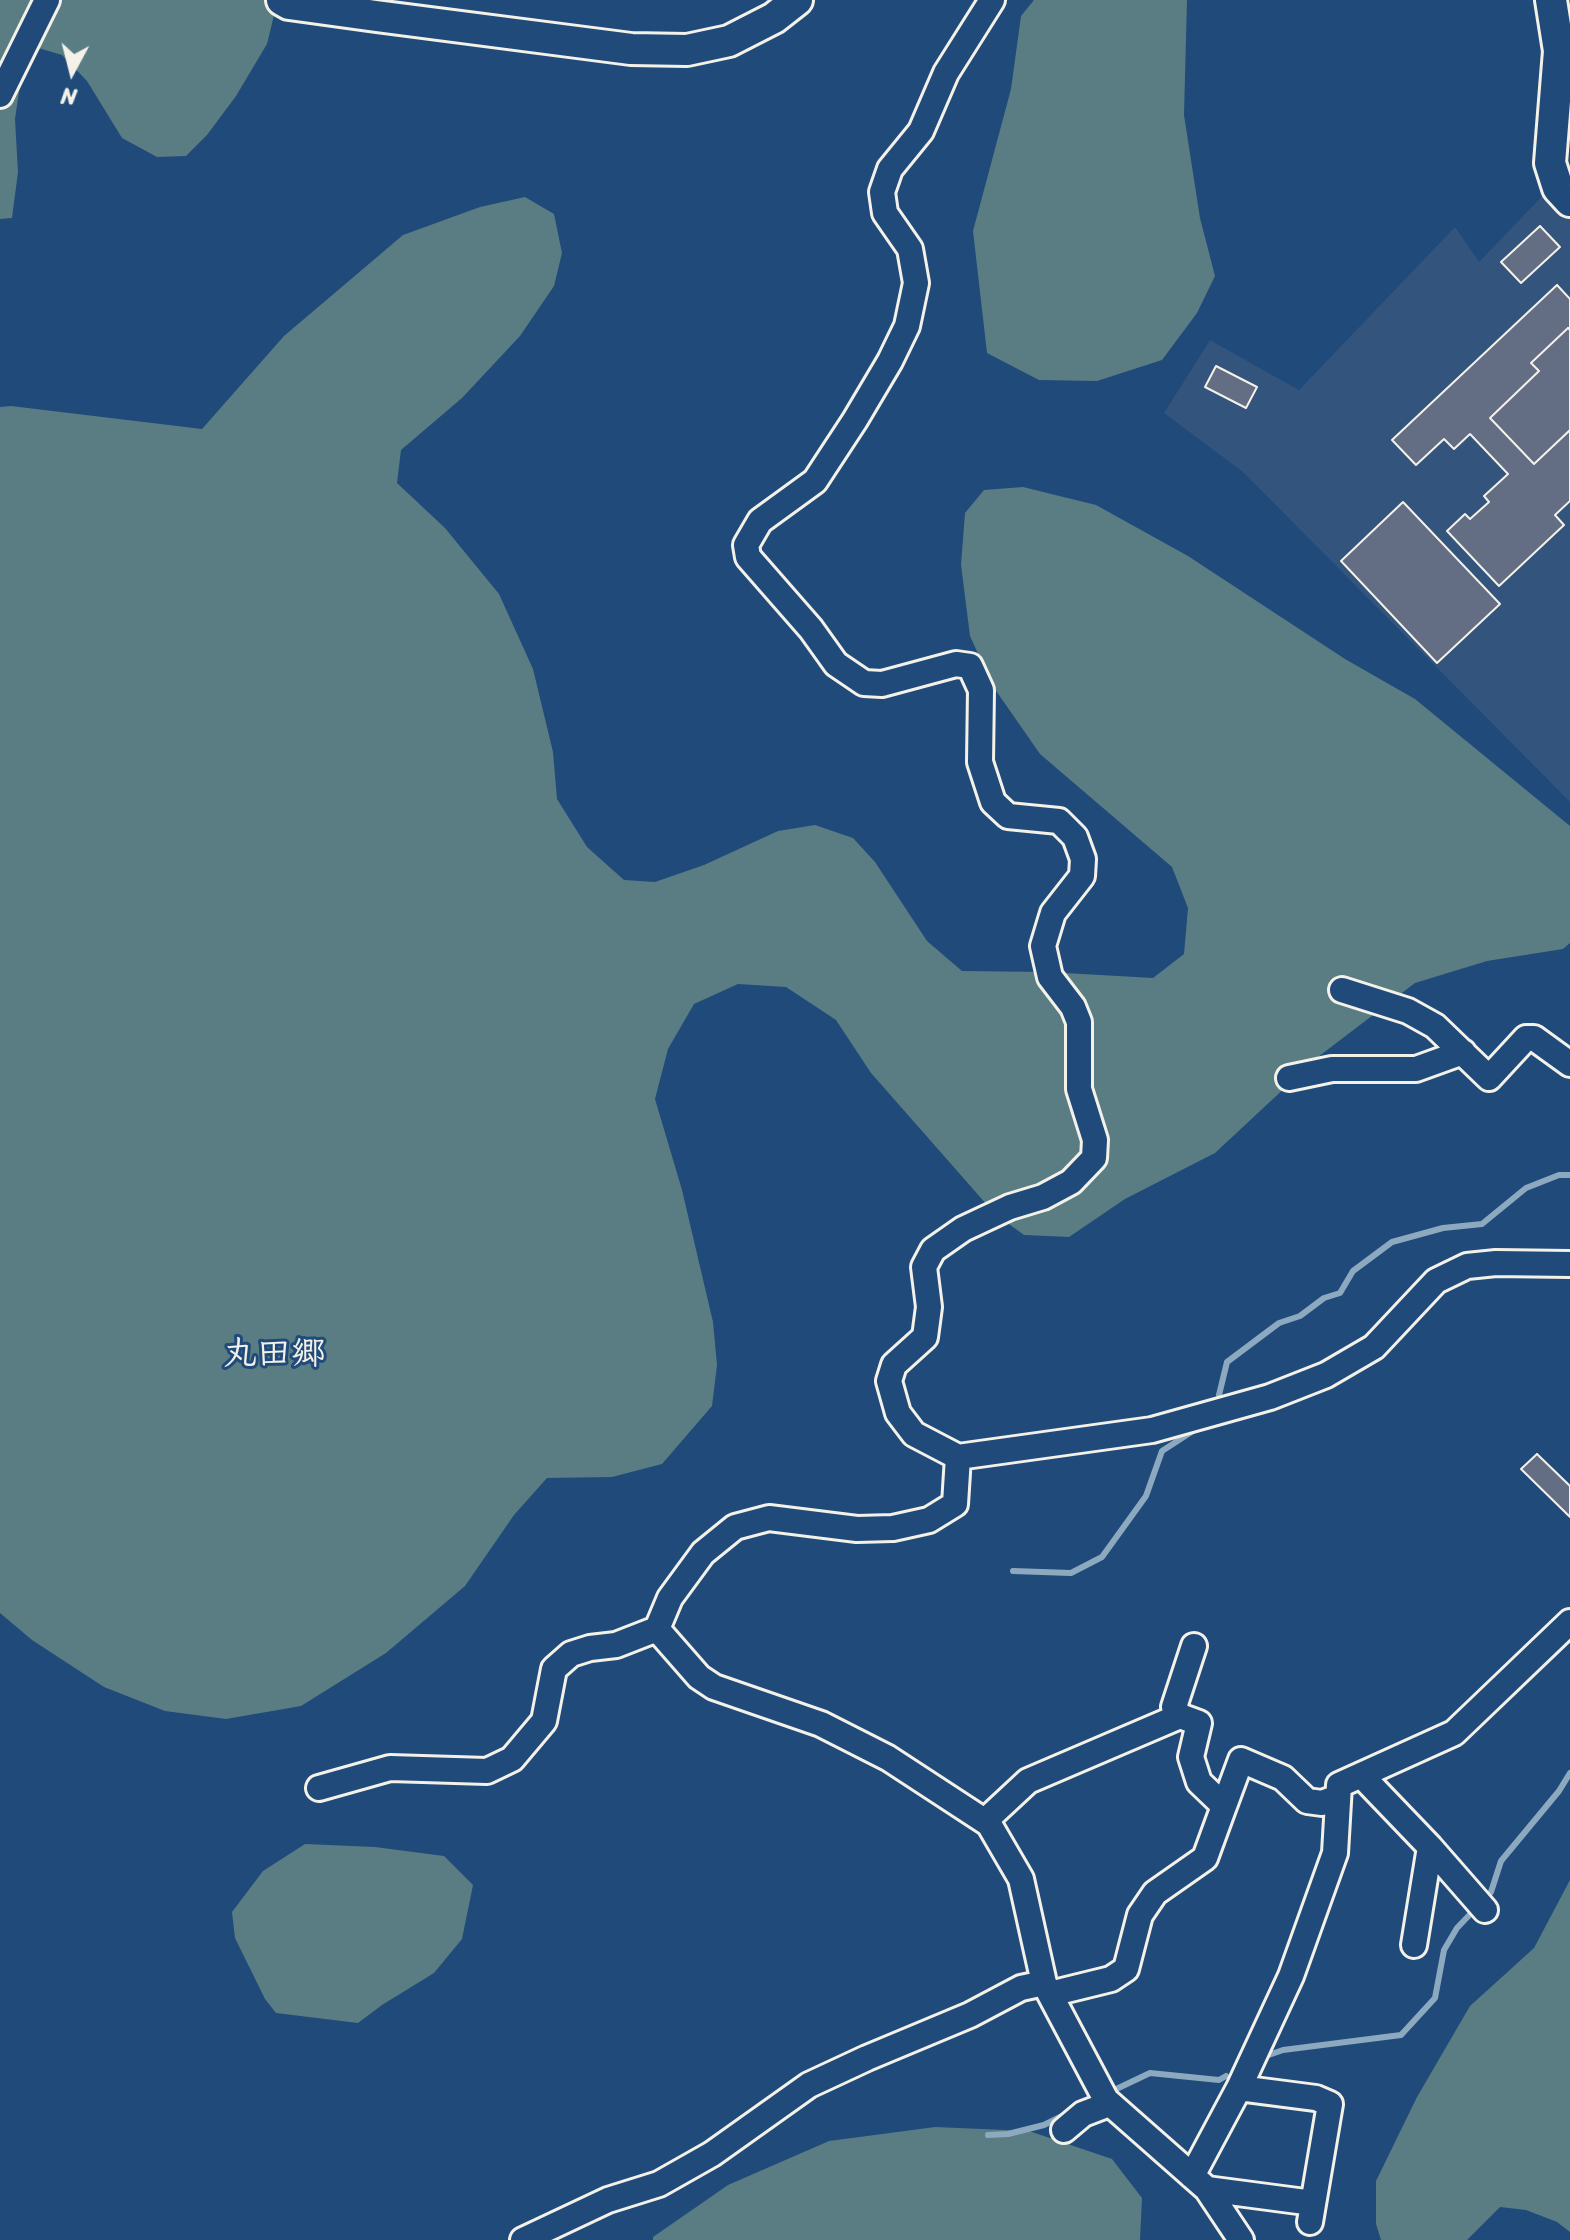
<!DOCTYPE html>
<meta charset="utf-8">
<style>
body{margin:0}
#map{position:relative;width:1570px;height:2240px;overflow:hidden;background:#1f4a7a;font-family:Sriracha,sans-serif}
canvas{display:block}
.north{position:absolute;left:32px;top:32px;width:80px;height:80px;-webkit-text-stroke:6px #1f4a7a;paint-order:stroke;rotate:187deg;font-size:22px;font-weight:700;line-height:32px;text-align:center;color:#f4f1e8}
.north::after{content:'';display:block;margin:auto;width:28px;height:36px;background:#f4f1e8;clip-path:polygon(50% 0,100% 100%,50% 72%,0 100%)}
</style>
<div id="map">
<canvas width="1570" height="2240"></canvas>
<div class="north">N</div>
</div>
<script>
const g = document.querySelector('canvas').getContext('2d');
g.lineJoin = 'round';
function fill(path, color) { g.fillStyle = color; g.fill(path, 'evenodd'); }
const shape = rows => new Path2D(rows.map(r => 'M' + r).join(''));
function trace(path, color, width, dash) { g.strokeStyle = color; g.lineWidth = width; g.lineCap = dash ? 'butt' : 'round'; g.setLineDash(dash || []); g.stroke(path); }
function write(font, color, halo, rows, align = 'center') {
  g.font = font + ' Sriracha,"Klee One",sans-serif'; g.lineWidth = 6; g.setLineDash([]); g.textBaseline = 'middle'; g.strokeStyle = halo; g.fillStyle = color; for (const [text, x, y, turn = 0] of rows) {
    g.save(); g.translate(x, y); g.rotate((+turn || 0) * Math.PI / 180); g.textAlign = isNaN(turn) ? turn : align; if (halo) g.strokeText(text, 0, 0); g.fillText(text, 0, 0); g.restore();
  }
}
const built = shape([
 [1549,189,1570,215,1570,802,1243,472,1164,413,1210,340,1299,390,1455,227,1479,262]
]);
const green = shape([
 [0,0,274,0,276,7,267,44,236,96,207,135,186,156,157,157,122,138,87,81,62,55,35,47,21,78,15,119,18,172,12,218,0,219],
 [1034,0,1187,0,1184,115,1200,218,1215,276,1197,313,1162,360,1097,381,1039,380,987,353,973,231,1011,89,1021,16],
 [525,197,554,214,562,253,554,286,520,336,462,398,401,450,397,483,445,528,499,594,533,669,553,752,557,799,587,847,624,880,655,882,704,865,778,831,815,825,853,838,875,862,927,941,962,971,1047,972,1153,978,1184,954,1188,908,1172,867,1040,754,992,685,970,636,961,565,965,513,984,490,1023,487,1096,505,1188,556,1345,659,1415,699,1570,826,1570,943,1563,949,1487,961,1415,983,1318,1057,1215,1153,1125,1199,1069,1237,1024,1235,995,1214,871,1073,836,1020,786,987,738,984,694,1004,668,1049,655,1099,682,1190,713,1322,717,1365,712,1406,662,1464,612,1477,547,1478,514,1515,465,1586,386,1653,301,1706,226,1719,165,1711,104,1687,32,1640,0,1613,0,407,11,406,202,429,284,336,403,235,480,207],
 [305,1844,375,1847,444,1856,473,1885,462,1939,434,1973,382,2005,358,2023,276,2013,265,1999,235,1938,232,1912,263,1871],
 [1570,1880,1570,2232,1557,2222,1526,2210,1500,2207,1467,2240,1381,2240,1376,2224,1376,2181,1417,2097,1470,2006,1534,1948],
 [935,2127,1029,2131,1112,2159,1142,2198,1140,2240,653,2240,653,2237,728,2185,829,2141]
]);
const stream = shape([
 [1219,1395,1227,1362,1279,1323,1300,1316,1324,1298,1340,1293,1353,1271,1392,1242,1443,1228,1482,1224,1526,1188,1559,1175,1570,1175],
 [1013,1571,1071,1573,1102,1557,1146,1496,1162,1451,1199,1427],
 [1485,1899,1491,1892,1501,1861,1559,1791,1570,1773],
 [1260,2058,1283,2050,1401,2035,1435,1998,1444,1950,1457,1928,1477,1907],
 [1110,2092,1150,2073,1219,2080,1226,2076],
 [988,2135,1008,2134,1044,2125,1068,2113]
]);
const building = shape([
 [1540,226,1560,247,1521,283,1501,262,1540,226],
 [1557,285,1570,299,1570,330,1568,328,1531,363,1539,371,1490,418,1534,464,1570,430,1570,501,1555,515,1564,525,1499,586,1447,531,1465,514,1470,519,1489,502,1484,496,1508,474,1470,434,1454,449,1444,439,1416,465,1392,440,1557,285],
 [1568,328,1570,330,1570,430,1534,464,1490,418,1539,371,1531,363,1568,328],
 [1216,366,1257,387,1246,408,1205,387,1216,366],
 [1403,502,1500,604,1437,663,1341,561,1403,502],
 [1537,1454,1570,1486,1570,1517,1521,1469,1537,1454]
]);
const minor = shape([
 [992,0,946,73,921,131,890,169,882,192,885,213,910,249,916,283,907,326,890,361,855,420,815,481,760,521,746,545,748,557,811,629,836,664,864,683,882,684,956,664,970,666,981,690,980,762,993,802,1008,816,1059,821,1075,837,1083,859,1082,876,1053,913,1043,946,1050,977,1073,1007,1079,1022,1079,1089,1095,1140,1094,1158,1071,1182,1043,1197,1010,1207,963,1229,933,1250,924,1267,929,1307,925,1337,894,1365,889,1381,898,1413,914,1434,958,1457,1152,1430,1270,1397,1326,1375,1374,1347,1436,1281,1467,1266,1496,1263,1570,1264],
 [0,95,47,0],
 [1342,990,1408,1011,1435,1026,1489,1078,1526,1038,1534,1038,1570,1064],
 [1289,1078,1332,1069,1416,1069,1463,1052],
 [657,1629,699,1677,714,1687,821,1724,888,1758,989,1824,1021,1879,1044,1983,1106,2100,1207,2189,1241,2240],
 [1361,1775,1430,1847,1485,1910],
 [319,1788,390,1768,487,1771,512,1759,544,1721,554,1669,571,1654,590,1648,616,1645,657,1629,670,1598,703,1553,735,1527,769,1518,857,1529,893,1528,929,1520,955,1504,958,1457],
 [1224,1806,1241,1760,1283,1778,1307,1801,1322,1803,1338,1797],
 [985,1821,1028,1781,1180,1716],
 [1414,1945,1430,1847],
 [1050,1994,1111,1979,1126,1969,1140,1915,1155,1893,1205,1858,1224,1806,1199,1782,1191,1757,1199,1723,1180,1716,1174,1707,1194,1646],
 [1239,2088,1316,2098,1330,2104,1310,2222],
 [1064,2130,1083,2114,1109,2104],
 [1192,2176,1239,2088,1291,1976,1335,1853,1339,1785,1454,1733,1570,1622],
 [1207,2189,1313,2203],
 [523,2240,608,2200,659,2184,712,2154,809,2085,867,2058,970,2015,1021,1988,1044,1983]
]);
const tertiary = shape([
 [282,0,289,4,376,16,631,49,687,50,729,41,774,18,797,0],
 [1551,0,1559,51,1550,163,1558,188,1570,201]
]);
const quarterNames = [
 ["丸田郷",274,1355]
];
fill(built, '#33547d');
fill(green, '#597d82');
trace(stream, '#8da9c0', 6);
fill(building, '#636d83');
trace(building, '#f4f1e8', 2);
trace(minor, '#f4f1e8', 30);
trace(tertiary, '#f4f1e8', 36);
trace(minor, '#1f4a7a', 24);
trace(tertiary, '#1f4a7a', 30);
write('bold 34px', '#f4f1e8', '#1f4a7a', quarterNames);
</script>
